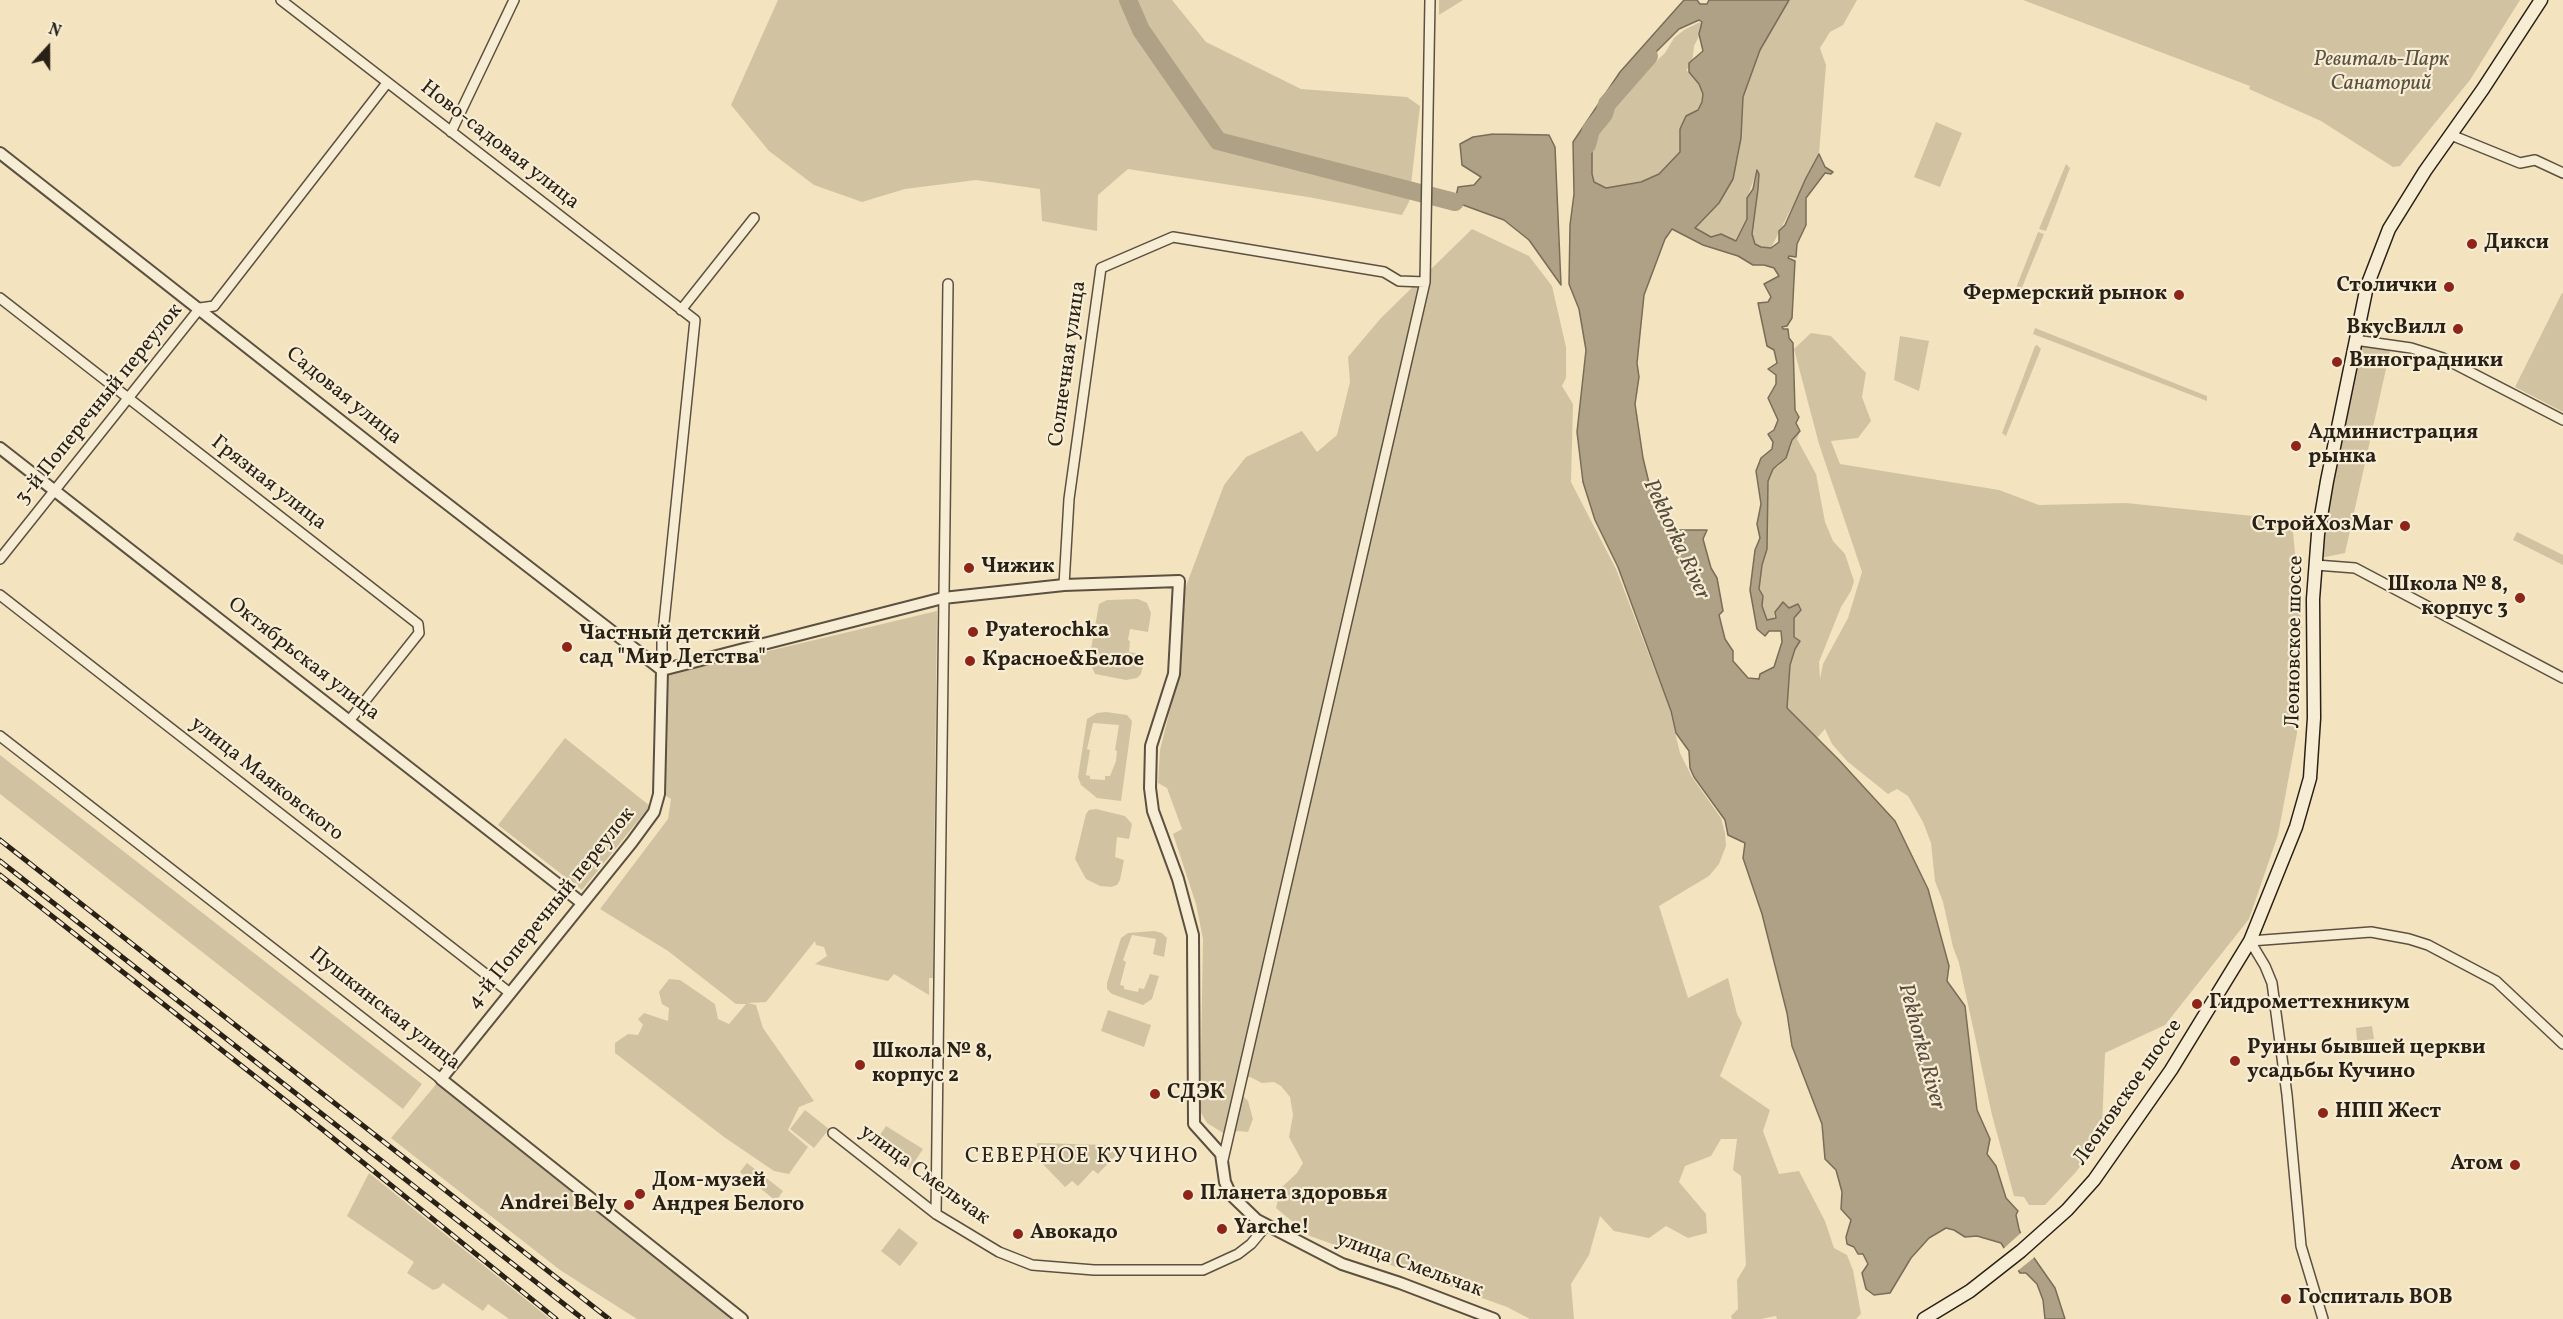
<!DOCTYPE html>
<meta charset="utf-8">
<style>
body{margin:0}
#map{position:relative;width:2563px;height:1319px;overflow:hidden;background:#f3e4bf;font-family:Vollkorn,serif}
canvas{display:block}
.north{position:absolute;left:18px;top:18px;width:60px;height:60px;-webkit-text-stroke:4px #f7edd5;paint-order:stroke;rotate:21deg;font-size:16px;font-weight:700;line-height:24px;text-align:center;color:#292016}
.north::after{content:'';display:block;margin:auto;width:21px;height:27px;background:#292016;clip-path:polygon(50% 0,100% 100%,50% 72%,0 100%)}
</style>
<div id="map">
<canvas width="2563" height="1319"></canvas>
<div class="north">N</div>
</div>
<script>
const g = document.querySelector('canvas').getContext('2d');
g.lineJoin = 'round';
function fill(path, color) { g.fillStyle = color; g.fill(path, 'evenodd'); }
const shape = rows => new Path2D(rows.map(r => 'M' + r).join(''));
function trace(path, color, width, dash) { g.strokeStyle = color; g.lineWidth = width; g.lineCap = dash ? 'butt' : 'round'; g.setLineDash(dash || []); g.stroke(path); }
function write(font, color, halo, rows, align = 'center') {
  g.font = font + ' Vollkorn,serif'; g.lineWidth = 4.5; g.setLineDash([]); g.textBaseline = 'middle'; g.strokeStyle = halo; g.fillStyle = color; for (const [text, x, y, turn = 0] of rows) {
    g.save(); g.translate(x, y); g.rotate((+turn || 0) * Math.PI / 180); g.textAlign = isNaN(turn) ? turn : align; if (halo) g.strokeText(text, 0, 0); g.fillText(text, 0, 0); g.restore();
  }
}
const green = shape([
 [778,0,1172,0,1206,42,1301,89,1407,97,1420,106,1409,202,1402,215,1308,197,1128,169,1098,195,1097,231,1042,221,1040,189,976,180,905,189,862,202,814,185,769,151,731,105],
 [1439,0,1463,0,1439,15],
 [1789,0,1857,0,1843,25,1830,32,1820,48,1826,65,1819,154,1771,248,1761,247,1754,244,1752,234,1758,189,1757,171,1747,198,1747,219,1735,241,1702,234,1694,228,1719,203,1738,159,1743,97,1760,50],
 [2023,0,2520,0,2470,80,2400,166,2393,167,2321,121,2249,89,2250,86],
 [1700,22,1704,27,1694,46,1692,64,1686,70,1700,81,1705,107,1682,148,1665,177,1635,186,1599,190,1590,177,1593,130,1616,99,1665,53,1674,38,1684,30],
 [1936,122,1962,133,1940,187,1914,177],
 [2066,164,2070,168,2046,231,2039,229],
 [1472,229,1529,256,1552,286,1566,347,1566,378,1562,386,1573,404,1571,482,1616,569,1669,707,1680,753,1692,777,1721,818,1725,833,1726,846,1719,864,1709,876,1659,906,1688,998,1728,978,1737,1014,1742,1023,1720,1076,1770,1110,1763,1131,1779,1174,1799,1171,1825,1221,1834,1248,1847,1255,1853,1270,1861,1314,1856,1319,1777,1319,1776,1316,1761,1319,1732,1319,1731,1316,1738,1309,1737,1280,1746,1265,1741,1176,1733,1170,1737,1139,1721,1139,1711,1156,1685,1166,1679,1182,1706,1214,1707,1233,1688,1238,1666,1226,1649,1238,1614,1231,1600,1216,1589,1255,1571,1284,1574,1319,1530,1319,1507,1307,1310,1236,1276,1208,1281,1188,1297,1173,1303,1163,1289,1137,1293,1115,1290,1097,1281,1086,1274,1082,1262,1083,1250,1077,1240,1079,1236,1089,1248,1101,1253,1119,1248,1132,1238,1131,1225,1134,1207,1123,1200,1111,1203,939,1196,904,1173,834,1182,829,1167,788,1158,783,1160,750,1181,666,1178,645,1183,594,1224,485,1246,457,1302,431,1317,452,1337,435,1350,382,1348,357,1381,318],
 [2038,232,2044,234,2016,302,2012,298],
 [2562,293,2563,294,2563,412,2515,387],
 [2035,328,2207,396,2207,401,2033,334],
 [1811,333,1831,336,1866,373,1862,397,1871,421,1858,438,1831,441,1840,464,1999,490,2039,505,2126,503,2292,520,2302,632,2297,733,2278,835,2249,919,2165,1025,2105,1053,2102,1128,2092,1150,2076,1172,2045,1205,2029,1205,2024,1197,2014,1196,1992,1115,1959,963,1953,947,1943,902,1935,881,1931,843,1923,822,1908,796,1897,789,1888,794,1848,762,1832,744,1825,729,1817,738,1787,708,1790,665,1795,649,1800,641,1794,637,1794,618,1789,608,1775,612,1774,619,1767,620,1762,606,1763,596,1759,589,1762,565,1767,549,1768,481,1773,469,1779,466,1791,447,1792,440,1800,431,1797,439,1816,474,1825,522,1833,541,1845,554,1854,581,1851,591,1841,607,1819,662,1820,679,1823,664,1848,618,1862,572,1819,444,1794,349],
 [1900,336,1929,341,1919,391,1894,380],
 [2037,345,2041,349,2006,436,2002,433,2035,346],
 [2363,346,2390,351,2345,553,2321,558,2324,518,2355,359],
 [2517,532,2563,555,2563,565,2513,540],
 [1138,599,1147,603,1151,613,1148,632,1130,629,1128,640,1130,641,1129,652,1145,655,1141,674,1137,678,1126,680,1095,674,1089,660,1099,604,1107,600],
 [937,611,933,978,929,978,929,995,894,974,888,981,815,964,827,956,824,947,816,945,815,941,766,1002,748,1003,756,1005,763,1028,814,1101,799,1107,788,1130,808,1147,789,1174,774,1171,724,1137,615,1053,615,1043,628,1034,638,1035,643,1025,638,1019,644,1013,668,1021,669,1008,662,1004,659,992,669,979,680,980,715,1004,718,1019,729,1024,746,1004,736,1004,668,951,600,909,668,819,671,799,665,795,667,675],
 [1106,712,1127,715,1132,721,1121,801,1097,798,1081,785,1078,777,1087,719,1097,713],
 [1093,723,1119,725,1115,750,1117,751,1116,761,1110,776,1105,776,1105,780,1090,779,1090,776,1086,775,1090,750,1087,749],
 [565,738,650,806,582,890,498,825],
 [0,755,422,1084,403,1109,0,794],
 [1096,809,1125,816,1132,824,1129,839,1117,837,1115,857,1124,860,1120,880,1117,885,1111,887,1100,886,1086,879,1075,859,1086,814,1089,810],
 [1154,931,1162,933,1167,938,1164,957,1153,954,1156,939,1132,935,1123,960,1126,962,1120,985,1124,986,1124,989,1138,992,1139,988,1144,989,1150,974,1159,976,1152,999,1143,1005,1112,994,1107,989,1107,983,1121,938,1128,933],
 [1108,1010,1151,1025,1144,1047,1101,1031],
 [2372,1026,2374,1039,2357,1041,2356,1028],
 [438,1082,734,1319,637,1319,560,1270,391,1138],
 [805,1110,829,1129,814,1148,790,1129],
 [886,1126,923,1149,909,1170,872,1147],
 [1037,1143,1106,1145,1116,1155,1098,1174,1093,1170,1078,1186,1072,1181,1065,1187,1036,1157],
 [747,1163,783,1191,776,1201,740,1172],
 [369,1173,550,1319,509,1319,488,1304,483,1311,443,1283,439,1288,433,1290,407,1273,414,1262,347,1216],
 [899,1228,918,1243,900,1266,881,1251]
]);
const water = shape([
 [1684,0,1697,0,1700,4,1707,4,1709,0,1789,0,1760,50,1743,97,1741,138,1733,179,1719,203,1695,228,1711,237,1721,234,1736,241,1747,219,1747,198,1753,189,1757,170,1759,174,1758,189,1752,234,1755,244,1761,247,1771,248,1779,242,1779,231,1785,225,1806,178,1819,154,1825,167,1833,172,1831,174,1825,173,1806,198,1806,225,1797,244,1796,257,1789,256,1788,258,1795,261,1792,318,1787,326,1782,327,1783,329,1788,329,1789,338,1793,343,1795,410,1799,417,1796,423,1800,431,1792,440,1786,458,1773,469,1768,481,1767,549,1762,565,1759,589,1763,596,1762,606,1767,620,1776,618,1775,612,1783,602,1789,608,1798,604,1801,610,1794,618,1794,637,1800,641,1795,649,1790,665,1787,708,1839,760,1895,821,1928,889,1949,966,1947,981,1965,1006,1977,1110,1990,1139,1987,1154,1996,1166,2006,1198,2018,1211,2016,1215,2019,1229,2025,1245,2055,1288,2065,1319,2045,1319,2043,1300,2037,1284,2026,1273,2020,1273,2001,1243,1977,1236,1965,1237,1954,1230,1946,1228,1929,1238,1911,1258,1890,1293,1874,1295,1866,1289,1862,1273,1868,1264,1863,1254,1858,1254,1854,1247,1847,1244,1846,1237,1851,1220,1841,1209,1842,1192,1836,1170,1825,1159,1822,1124,1792,1046,1787,1013,1762,914,1743,858,1745,843,1728,835,1725,820,1694,777,1690,768,1689,751,1676,733,1671,711,1618,567,1595,520,1583,482,1577,432,1586,350,1579,309,1569,284,1570,225,1574,194,1573,142,1620,72,1684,0],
 [1699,20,1702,22,1699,34,1703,51,1689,63,1689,72,1699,84,1703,94,1702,102,1698,110,1686,116,1680,129,1680,152,1659,174,1641,182,1606,188,1594,182,1592,174,1592,132,1596,124,1629,79,1679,29,1699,20],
 [1672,229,1703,245,1738,256,1753,265,1764,265,1774,268,1779,276,1764,284,1771,297,1768,302,1758,303,1767,346,1774,350,1777,363,1768,369,1776,375,1776,384,1768,398,1778,420,1774,430,1768,434,1773,442,1772,449,1761,458,1756,471,1761,504,1757,524,1760,538,1755,550,1750,590,1757,629,1765,636,1769,631,1781,631,1782,642,1774,667,1760,674,1759,679,1748,678,1733,661,1733,651,1725,639,1719,615,1723,611,1717,578,1711,568,1703,539,1707,530,1679,530,1671,527,1670,515,1650,487,1643,458,1635,404,1639,377,1637,363,1644,295,1665,239,1672,229],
 [1493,134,1549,135,1555,147,1561,285,1529,240,1504,220,1455,202,1458,187,1474,185,1481,177,1462,165,1460,144,1473,137,1493,134]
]);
const pier = shape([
 [2023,1231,2036,1256,2015,1273,2002,1250]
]);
const river = shape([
 [1128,0,1141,30,1218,141,1455,202],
 [1587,145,1591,130,1604,114,1607,104,1649,56]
]);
const minor = shape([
 [281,0,695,320,662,642,662,670],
 [451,132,514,0],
 [2451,135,2520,163,2535,160,2563,173],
 [0,298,418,624,419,633,349,721],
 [681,310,754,218],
 [2355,340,2411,348,2443,358,2563,420],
 [0,559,200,308,214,306,387,83],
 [2316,565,2355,568,2563,678],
 [1064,585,1069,499,1101,268,1173,237,1384,272,1399,281,1425,282],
 [0,595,510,993],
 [0,736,441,1079],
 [833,1133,936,1214,999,1252,1032,1265,1094,1270,1203,1270,1238,1254,1251,1244,1266,1226],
 [1223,1160,1425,282,1430,0],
 [936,1214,948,284],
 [2323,1319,2301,1246,2287,1095,2272,983,2265,966,2250,941,2371,932,2409,939,2428,945,2496,981,2563,1044]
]);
const tertiary = shape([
 [0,153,411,476,662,670],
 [0,448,582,903],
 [662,670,943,598,1064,585,1179,581,1174,674,1151,746,1150,788,1153,811,1178,879,1193,935,1194,1124,1221,1154,1225,1182,1231,1195,1257,1220,1342,1264,1400,1283,1494,1319],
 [662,670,659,794,654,812,632,842,441,1079,742,1319]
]);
const secondary = shape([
 [1924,1319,1970,1291,2021,1251,2067,1210,2094,1180,2171,1070,2250,941,2296,827,2310,778,2314,718,2313,599,2318,534,2327,481,2367,286,2389,229,2425,171,2483,89,2541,0]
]);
const rail = shape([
 [0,840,609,1319],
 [0,861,583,1319],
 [0,875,323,1130,556,1319]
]);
const markers = [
 [2472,244,6,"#8f2418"],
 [2449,287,6,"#8f2418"],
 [2179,295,6,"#8f2418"],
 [2458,329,6,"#8f2418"],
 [2337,362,6,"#8f2418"],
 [2296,446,6,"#8f2418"],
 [2405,526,6,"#8f2418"],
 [969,568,6,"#8f2418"],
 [2520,598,6,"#8f2418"],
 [973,632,6,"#8f2418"],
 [567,647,6,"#8f2418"],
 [970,661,6,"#8f2418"],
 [2197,1004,6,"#8f2418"],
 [2235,1061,6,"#8f2418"],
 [860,1065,6,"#8f2418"],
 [1155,1094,6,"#8f2418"],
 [2323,1113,6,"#8f2418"],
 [2515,1165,6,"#8f2418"],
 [640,1194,6,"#8f2418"],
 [1188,1195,6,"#8f2418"],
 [629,1205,6,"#8f2418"],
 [1222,1229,6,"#8f2418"],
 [1018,1234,6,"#8f2418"],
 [2286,1299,6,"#8f2418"]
];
const parkNames = [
 ["Ревиталь-Парк",2381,61],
 ["Санаторий",2381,85]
];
const streetNames = [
 ["Ново-садовая улица",499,146,38],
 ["Солнечная улица",1069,364,-82],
 ["Садовая улица",343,397,39],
 ["3-й Поперечный переулок",100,405,-51],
 ["Грязная улица",268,484,38],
 ["Леоновское шоссе",2296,642,-89],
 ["Октябрьская улица",303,660,38],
 ["улица Маяковского",266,780,38],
 ["4-й Поперечный переулок",552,909,-51],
 ["Пушкинская улица",384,1010,38],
 ["Леоновское шоссе",2129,1093,-55],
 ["улица Смельчак",924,1176,36],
 ["улица Смельчак",1409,1266,20]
];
const poiNames = [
 ["Дикси",2484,244],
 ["Столички",2437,287,"right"],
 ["Фермерский рынок",2167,295,"right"],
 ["ВкусВилл",2446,329,"right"],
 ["Виноградники",2349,362],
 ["Администрация",2308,434],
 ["рынка",2308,458],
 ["СтройХозМаг",2393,526,"right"],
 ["Чижик",981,568],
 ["Школа № 8,",2508,586,"right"],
 ["корпус 3",2508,610,"right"],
 ["Pyaterochka",985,632],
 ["Частный детский",579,635],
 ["сад \"Мир Детства\"",579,659],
 ["Красное&Белое",982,661],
 ["Гидрометтехникум",2209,1004],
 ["Руины бывшей церкви",2247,1049],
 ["усадьбы Кучино",2247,1073],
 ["Школа № 8,",872,1053],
 ["корпус 2",872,1077],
 ["СДЭК",1167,1094],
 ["НПП Жест",2335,1113],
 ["Атом",2503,1165,"right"],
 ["Дом-музей",652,1182],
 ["Андрея Белого",652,1206],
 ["Планета здоровья",1200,1195],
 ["Andrei Bely",617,1205,"right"],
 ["Yarche!",1234,1229],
 ["Авокадо",1030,1234],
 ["Госпиталь ВОВ",2298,1299]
];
const waterNames = [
 ["Pekhorka River",1675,540,65],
 ["Pekhorka River",1920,1047,75]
];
const neighbourhoodNames = [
 ["СЕВЕРНОЕ КУЧИНО",1082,1158]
];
fill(green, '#d1c3a2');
fill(water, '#aea186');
trace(water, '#796d59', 1.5);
fill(pier, '#f3e4bf');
trace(river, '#aea186', 18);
trace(minor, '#5c5140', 12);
trace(tertiary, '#5c5140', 14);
trace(secondary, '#292016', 15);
trace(minor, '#f7edd5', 9);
trace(tertiary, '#f7edd5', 10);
trace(secondary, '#f7edd5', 12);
trace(rail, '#292016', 5);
trace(rail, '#f7edd5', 3, [9]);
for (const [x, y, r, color] of markers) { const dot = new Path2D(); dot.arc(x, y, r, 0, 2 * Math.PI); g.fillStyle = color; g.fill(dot); trace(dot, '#f7edd5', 2); }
write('italic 21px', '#5b5140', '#f7edd5', parkNames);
write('21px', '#292016', '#f7edd5', streetNames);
write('bold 21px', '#292016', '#f7edd5', poiNames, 'left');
write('italic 22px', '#584d3d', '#f7edd5', waterNames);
g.letterSpacing = '1.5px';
write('22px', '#292016', '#f7edd5', neighbourhoodNames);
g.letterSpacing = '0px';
</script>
